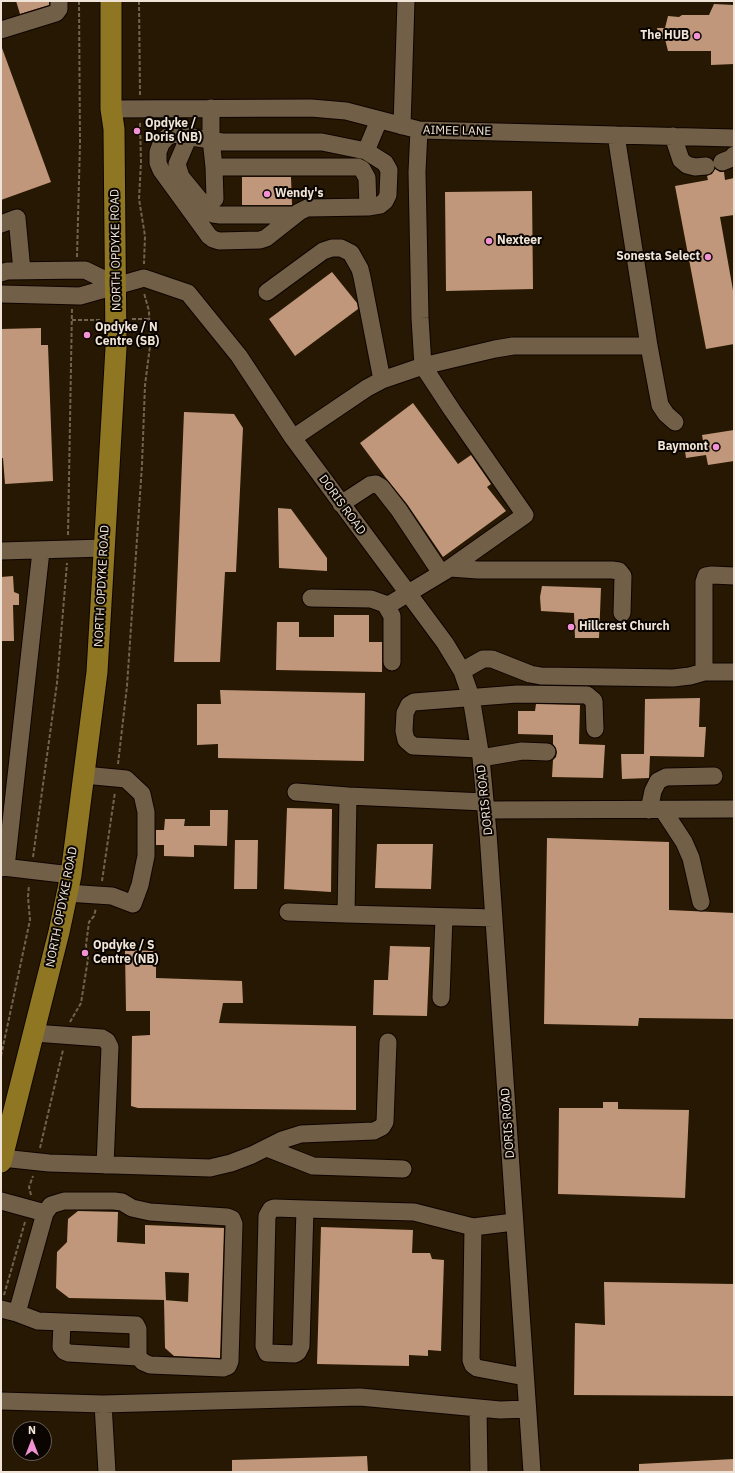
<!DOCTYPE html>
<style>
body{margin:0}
#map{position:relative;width:735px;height:1473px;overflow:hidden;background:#271803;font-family:"IBM Plex Sans",sans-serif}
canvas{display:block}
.frame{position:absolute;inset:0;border:2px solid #efe4d7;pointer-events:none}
.north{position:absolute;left:12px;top:1421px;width:40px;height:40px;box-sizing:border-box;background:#0b0501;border:1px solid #665e57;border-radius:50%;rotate:0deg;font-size:11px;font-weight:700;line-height:16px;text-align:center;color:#efe4d7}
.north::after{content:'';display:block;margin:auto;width:14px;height:18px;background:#f391d5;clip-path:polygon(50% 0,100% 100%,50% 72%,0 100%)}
</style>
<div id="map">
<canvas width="735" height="1473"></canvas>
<div class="frame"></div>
<div class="north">N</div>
</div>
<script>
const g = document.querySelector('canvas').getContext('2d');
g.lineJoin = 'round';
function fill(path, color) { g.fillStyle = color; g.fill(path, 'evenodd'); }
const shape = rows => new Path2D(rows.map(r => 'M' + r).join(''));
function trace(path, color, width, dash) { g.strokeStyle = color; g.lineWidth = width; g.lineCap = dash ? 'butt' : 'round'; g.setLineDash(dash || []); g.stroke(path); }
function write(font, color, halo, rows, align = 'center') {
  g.font = font + ' "IBM Plex Sans",sans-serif'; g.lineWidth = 4; g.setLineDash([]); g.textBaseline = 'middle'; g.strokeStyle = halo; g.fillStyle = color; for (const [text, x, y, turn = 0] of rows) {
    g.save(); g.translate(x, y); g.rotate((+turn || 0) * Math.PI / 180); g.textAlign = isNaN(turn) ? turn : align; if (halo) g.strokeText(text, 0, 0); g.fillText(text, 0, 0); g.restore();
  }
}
const building = shape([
 [16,1,49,1,49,5,20,14],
 [714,4,734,5,734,64,711,65,711,51,668,51,665,39,660,39,657,28,665,28,668,16,679,17,682,15,709,15],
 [1,48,2,48,51,182,1,200],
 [715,169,720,172,724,172,725,180,734,178,734,215,720,217,734,296,734,344,706,349,675,186,708,180,707,176,712,174],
 [242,177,291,177,292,205,242,205],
 [532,191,533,289,446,291,445,192],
 [332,272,357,303,358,309,295,356,269,319],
 [41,328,41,345,48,345,53,481,5,484,3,458,1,458,1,329],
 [413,403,458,464,471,455,491,484,487,487,506,511,443,557,407,504,386,478,360,443],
 [184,412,234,414,243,428,236,572,225,572,220,662,174,662],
 [734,430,734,461,708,465,706,455,686,458,685,451,704,446,702,435],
 [278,508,291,509,327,558,327,571,279,568],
 [13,576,14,592,19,594,19,605,13,605,14,641,1,641,1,577],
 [542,586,601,588,599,638,575,638,574,613,541,611,540,597],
 [334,615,369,615,369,642,382,642,382,672,276,670,277,622,299,622,299,637,334,637],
 [220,690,365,693,364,761,218,758,218,744,197,745,197,704,221,704],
 [700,698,699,727,706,727,704,757,650,756,649,778,622,779,621,754,644,754,645,699],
 [536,704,580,705,579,744,605,745,603,778,552,777,553,760,556,757,557,752,556,748,553,744,553,735,518,734,518,711,535,711],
 [287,808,332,809,331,892,284,889],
 [210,810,228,810,227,846,194,845,194,857,164,856,164,845,156,845,156,830,164,830,165,819,185,819,184,826,210,826],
 [547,838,669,842,669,910,734,913,734,1019,639,1018,638,1026,544,1024],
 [235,840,258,840,257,889,234,889],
 [377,844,433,844,431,889,375,888],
 [390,946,430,947,427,1016,373,1015,374,980,388,980],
 [125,950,156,951,156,978,242,981,243,1003,223,1003,219,1023,356,1026,356,1110,138,1108,131,1106,132,1036,150,1035,150,1011,126,1011],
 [603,1102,618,1102,618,1109,689,1110,685,1198,558,1194,559,1108,603,1108],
 [78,1211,118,1212,117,1242,145,1244,145,1225,224,1228,220,1358,174,1356,165,1348,164,1300,188,1302,189,1273,165,1272,166,1300,69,1298,56,1288,57,1252,67,1242,68,1219],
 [321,1227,413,1230,412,1253,430,1253,432,1259,444,1260,441,1351,428,1350,428,1356,409,1355,409,1366,317,1364],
 [604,1282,734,1284,734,1396,574,1395,575,1323,605,1325],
 [367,1456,368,1472,232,1472,232,1460],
 [734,1459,734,1472,639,1472,639,1464]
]);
const path = shape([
 [139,1,140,95],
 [140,123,141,162,139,199,145,236,144,264],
 [77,257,80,143,79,1],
 [132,319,149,319],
 [72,320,100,320],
 [68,535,72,309],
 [118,764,127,686,142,465,145,385,150,346,149,311,144,293],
 [33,857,57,683,67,563],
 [102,881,115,792],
 [70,1022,81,1003,88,959,86,945,89,922,94,916,96,908],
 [1,1056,30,920,28,897,29,885],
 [40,1148,63,1050],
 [31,1195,29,1187,33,1176],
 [4,1295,25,1222]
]);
const minor = shape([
 [1,30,56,13,59,9,59,1],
 [211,108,211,139,214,167,215,199],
 [111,109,311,108,346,111,419,130,734,138],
 [402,126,406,1],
 [616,135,649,346,660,405,666,414,675,422],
 [189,136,177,164,181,177,209,211,213,214,220,215,295,215],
 [673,136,681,160,687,165,695,167,706,166],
 [366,151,322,142,222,142,174,134,167,137,161,144,158,152,158,163,161,170,209,236,213,239,219,241,260,240,266,238,299,212,307,208,368,207,380,205,385,201,388,195,389,170,385,163,366,151,379,120],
 [722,162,732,158,734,155],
 [214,167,358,167,362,169,367,178,368,207],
 [1,224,17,218,22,271],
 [1,273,7,271,85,270,116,285],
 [267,292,323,251,332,248,341,248,351,253,360,269,362,277,382,380],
 [1,294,80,296,144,278,188,293,239,356,293,438,445,643,462,671,471,697,481,758,488,833,532,1472],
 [293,438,367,388,382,380,423,366,420,318,417,172,419,130],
 [341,504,370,485,376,484,381,487,399,510,441,573],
 [1,551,104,548],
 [450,568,478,570,612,570,619,571,623,576,622,613],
 [311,598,371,599,385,604,392,616,392,662],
 [387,606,450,568,525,515,452,410,423,366,495,349,513,346,649,346],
 [462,671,483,659,492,659,530,674,541,676,673,678,690,676,704,672,734,672],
 [704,672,704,582,706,576,712,575,734,576],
 [479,749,413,746,406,740,404,731,405,713,409,705,414,702,517,694,587,695,594,701,595,729],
 [481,758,522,751,547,752],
 [296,792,348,796],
 [485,802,348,796,346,914,494,918],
 [486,810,734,809],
 [649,810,653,791,658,781,666,777,714,776],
 [663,810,684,842,691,858,701,902],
 [3,867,71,875],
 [1,868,3,867,7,858,41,551],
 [66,893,112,896,133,904,140,885,146,856,146,812,142,794,126,779,84,775],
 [288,912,346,914],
 [441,998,444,917],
 [34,1033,102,1038,107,1041,110,1047,105,1165],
 [267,1148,313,1166,403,1169],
 [2,1158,49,1163,210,1168,231,1163,252,1155,282,1140,301,1134,374,1131,382,1127,385,1122,388,1042],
 [1,1201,45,1213,51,1205,64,1201,114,1201,122,1202,132,1208,150,1212,227,1217,232,1219,234,1224,230,1361,228,1366,223,1368,150,1365,143,1362,138,1357,138,1329,136,1325,38,1321,17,1313,1,1309],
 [305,1209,301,1346,298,1352,295,1354,267,1353,264,1346,267,1216,271,1209,274,1208,305,1209,414,1212,473,1227,514,1222],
 [473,1227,471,1360,473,1365,477,1368,525,1377],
 [17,1313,45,1213],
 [62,1322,61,1347,64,1351,69,1353,138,1357],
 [1,1401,103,1404,360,1397,500,1410,527,1409],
 [103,1404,107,1472],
 [478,1408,479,1472]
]);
const major = shape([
 [1,1162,59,932,71,875,97,672,116,348,114,129,111,109,111,1]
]);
const markers = [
 [697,36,4,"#f391d5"],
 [137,131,4,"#f391d5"],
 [267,194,4,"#f391d5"],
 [489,241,4,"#f391d5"],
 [708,257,4,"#f391d5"],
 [87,335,4,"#f391d5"],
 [716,447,4,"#f391d5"],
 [571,627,4,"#f391d5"],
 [85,953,4,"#f391d5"]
];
const poiNames = [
 ["The HUB",689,36,"right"],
 ["Opdyke /",145,124],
 ["Doris (NB)",145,138],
 ["Wendy's",275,194],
 ["Nexteer",497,241],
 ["Sonesta Select",700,257,"right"],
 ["Opdyke / N",95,328],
 ["Centre (SB)",95,342],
 ["Baymont",708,447,"right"],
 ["Hillcrest Church",579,627],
 ["Opdyke / S",93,946],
 ["Centre (NB)",93,960]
];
const streetNames = [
 ["AIMEE LANE",457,131,1],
 ["NORTH OPDYKE ROAD",116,250,-91],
 ["DORIS ROAD",342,505,54],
 ["NORTH OPDYKE ROAD",102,586,-87],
 ["DORIS ROAD",485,800,-96],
 ["NORTH OPDYKE ROAD",62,907,-79],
 ["DORIS ROAD",508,1123,-94]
];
fill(building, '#c0977a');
trace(minor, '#0f0400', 19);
trace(major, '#0f0400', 23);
trace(path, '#716351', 2, [4, 2]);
trace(minor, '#715f47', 17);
trace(major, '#8e7622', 21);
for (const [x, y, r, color] of markers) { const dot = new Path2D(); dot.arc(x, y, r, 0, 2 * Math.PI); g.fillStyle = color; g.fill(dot); trace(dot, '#0b0501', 1.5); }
write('bold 12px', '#efe4d7', '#0b0501', poiNames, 'left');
write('12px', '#efe4d7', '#0b0501', streetNames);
</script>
